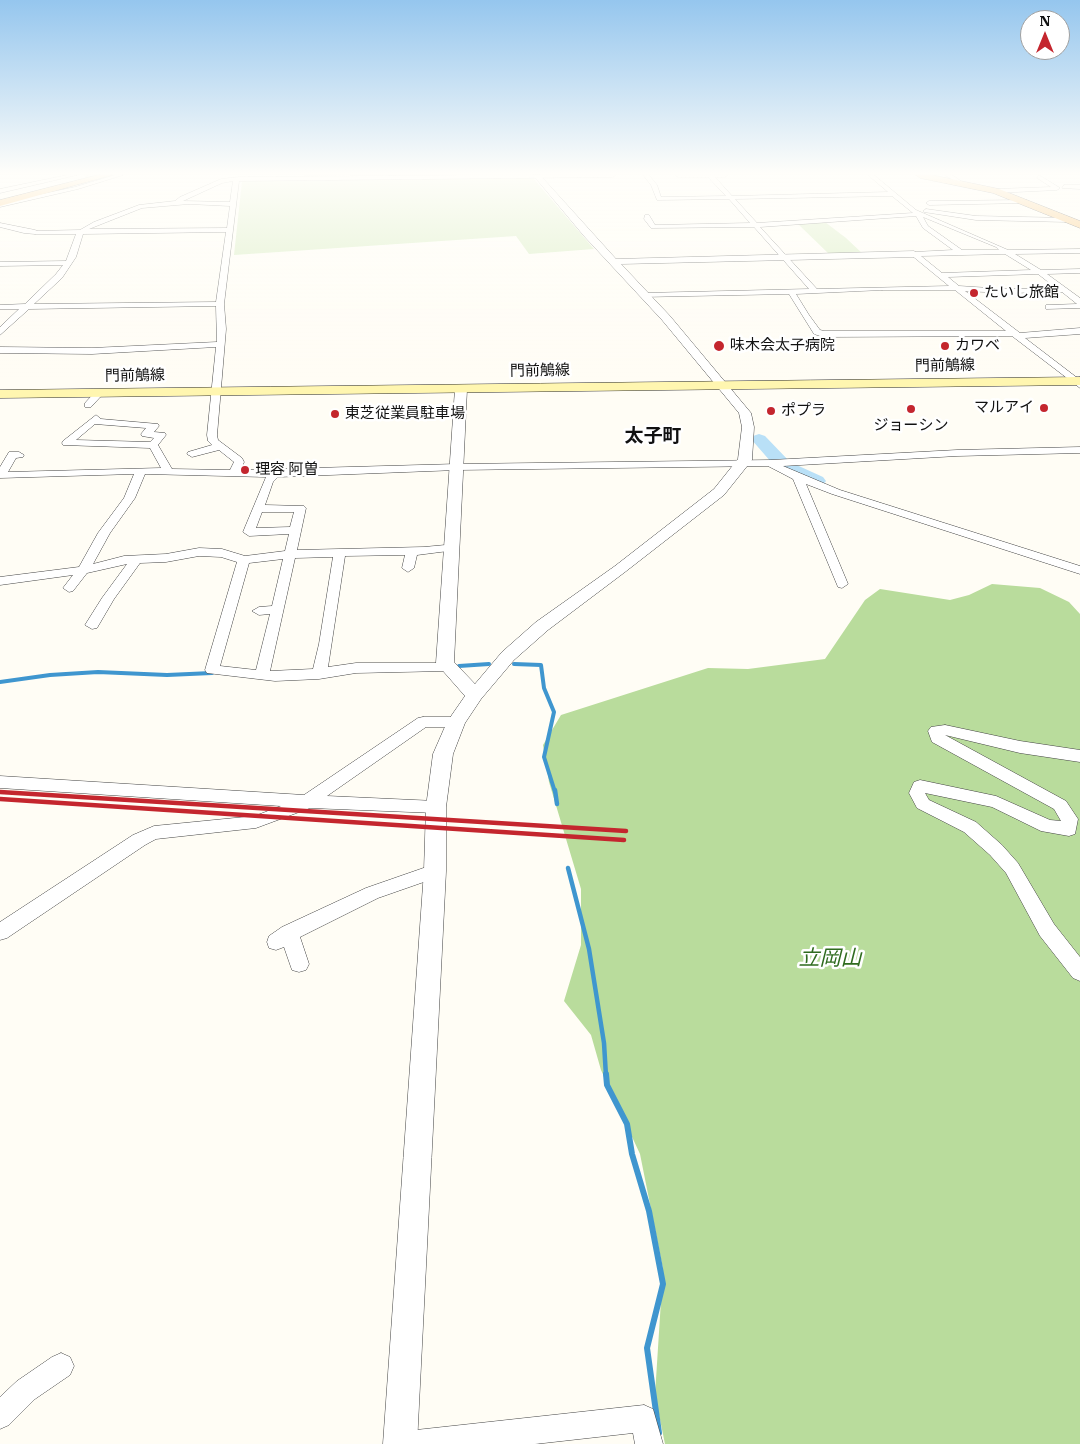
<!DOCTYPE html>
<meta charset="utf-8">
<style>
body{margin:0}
#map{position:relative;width:1080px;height:1444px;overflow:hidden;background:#fffdf5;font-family:"IBM Plex Serif",serif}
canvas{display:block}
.north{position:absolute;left:1020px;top:10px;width:50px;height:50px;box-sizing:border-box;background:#fff;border:1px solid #a0a0a0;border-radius:50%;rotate:0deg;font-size:14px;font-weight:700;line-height:20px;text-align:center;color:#111}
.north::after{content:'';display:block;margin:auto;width:18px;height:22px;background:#c4262e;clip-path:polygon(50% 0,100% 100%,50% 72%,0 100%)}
</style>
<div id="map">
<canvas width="1080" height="1444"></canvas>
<div class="north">N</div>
</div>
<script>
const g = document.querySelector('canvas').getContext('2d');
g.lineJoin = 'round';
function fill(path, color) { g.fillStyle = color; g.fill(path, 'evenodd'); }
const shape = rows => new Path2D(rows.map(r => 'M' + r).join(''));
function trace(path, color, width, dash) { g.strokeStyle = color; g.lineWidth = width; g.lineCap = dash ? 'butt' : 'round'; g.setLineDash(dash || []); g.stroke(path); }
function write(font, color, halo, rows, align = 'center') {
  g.font = font + ' "IBM Plex Serif","Noto Sans JP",serif'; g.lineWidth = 5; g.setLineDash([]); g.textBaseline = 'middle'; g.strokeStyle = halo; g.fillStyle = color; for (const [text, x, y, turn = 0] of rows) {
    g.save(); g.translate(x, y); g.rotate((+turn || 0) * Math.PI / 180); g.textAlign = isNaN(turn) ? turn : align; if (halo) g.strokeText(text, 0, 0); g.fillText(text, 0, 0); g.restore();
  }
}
const green = shape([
 [533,178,594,249,529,254,516,236,234,255,242,181],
 [825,222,846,238,863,254,830,255,798,224]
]);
const forest = shape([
 [992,584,1040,588,1069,602,1080,614,1080,1444,665,1444,655,1395,663,1269,640,1154,601,1070,591,1035,564,1001,581,945,581,889,549,782,543,745,561,715,708,668,748,669,825,659,865,600,880,589,950,600,969,595]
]);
const streamFar2 = shape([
 [514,664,541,665,544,688,554,712,544,757,555,792],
 [459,666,489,664],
 [0,682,50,675,98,672,167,675,212,673]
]);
const streamFar1 = shape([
 [555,790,557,804],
 [568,868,589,949,604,1043,606,1076]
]);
const stream = shape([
 [606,1074,607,1085,627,1124,632,1154,649,1211,663,1284,647,1348,659,1433]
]);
const river = shape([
 [759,434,765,436,790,462,823,477,826,481,823,485,817,486,811,485,778,470,751,439,753,436,759,434]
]);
const minorTunnel = shape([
 [85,175,102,178]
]);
const minor = shape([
 [67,175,77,175,0,193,0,189,67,175],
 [115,175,123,175,78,189,0,207,0,203,75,187,115,175],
 [479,175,616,175,613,177,239,181,224,304,226,329,217,435,218,440,242,458,244,462,241,470,457,464,771,460,957,450,1080,447,1080,453,957,456,783,466,840,490,1080,566,1080,574,832,494,806,484,848,584,842,588,838,587,793,479,768,466,457,470,278,477,273,482,265,505,304,506,306,508,297,550,424,547,456,544,458,547,456,550,417,555,414,568,408,572,402,568,405,555,345,556,328,667,356,663,450,663,452,666,450,669,445,671,356,673,319,679,275,681,207,673,205,670,237,562,221,557,199,556,166,562,140,563,114,599,97,628,92,629,85,625,102,598,127,564,87,573,73,591,69,592,63,588,73,575,0,585,0,577,79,567,98,533,124,498,134,474,0,478,0,467,9,452,19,452,24,455,23,457,16,458,8,472,161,468,150,448,63,445,62,443,63,441,96,415,101,419,158,424,159,426,154,432,165,433,166,435,158,445,172,469,230,470,234,462,219,450,192,457,187,454,188,452,212,445,208,441,207,435,216,347,92,354,0,353,0,347,92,348,217,342,216,306,29,309,0,335,0,327,19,309,0,309,0,305,25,304,56,274,63,265,0,266,0,262,66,261,76,234,35,234,32,232,33,231,80,230,94,222,139,205,175,201,180,197,221,179,239,177,479,175],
 [233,181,230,202,183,201,222,183,233,181],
 [189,204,230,206,227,228,89,229,142,208,189,204],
 [226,232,216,302,34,304,62,278,76,257,83,234,226,232],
 [95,424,146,428,141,434,142,436,154,438,150,442,76,440,95,424],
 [145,474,266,477,243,532,249,536,289,534,285,551,245,556,222,549,199,548,166,554,124,556,93,564,110,533,135,498,145,474],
 [262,512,294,512,290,527,256,528,262,512],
 [333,557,319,644,313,669,270,671,295,558,333,557],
 [283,559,272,606,259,607,252,611,259,615,270,614,256,670,220,666,249,563,283,559],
 [643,175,649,175,657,185,661,197,726,196,708,177,678,177,675,175,728,175,725,177,715,177,732,196,888,192,868,175,874,175,916,210,1008,250,1080,249,1080,253,1015,254,1041,270,1080,269,1080,273,1047,274,1080,298,1080,308,1046,309,1046,305,1049,305,1077,304,1062,292,1005,293,965,291,1020,333,1080,328,1080,334,1025,338,1080,380,1080,388,1012,336,823,337,814,334,789,294,641,297,640,295,644,293,809,289,754,227,651,228,644,219,645,215,649,215,655,225,750,223,729,199,657,200,651,185,643,175],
 [892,196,913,213,757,223,735,199,892,196],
 [916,216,923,228,953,250,914,252,910,254,949,286,817,289,760,227,916,216],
 [923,217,996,247,999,250,962,250,928,226,923,217],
 [1005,254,1031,270,942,273,921,256,1005,254],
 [1038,274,1056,288,1005,289,959,286,948,277,1038,274],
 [882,290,955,290,1006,331,824,331,820,330,809,315,796,294,882,290],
 [945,175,952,175,961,181,956,182,945,175],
 [1039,175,1060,188,1057,190,996,193,993,191,996,189,1051,187,1037,178,1039,175],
 [1064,185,1080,185,1080,189,1062,188,1064,185],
 [1026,200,1024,203,929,205,926,203,929,201,1026,200],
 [926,209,976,216,1068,218,1071,220,1068,222,976,220,924,212,923,211,926,209],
 [99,390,104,393,102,395,91,407,85,407,85,403,96,391,99,390],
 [423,717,456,717,461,718,464,722,461,726,456,727,426,727,327,796,436,801,442,803,444,807,442,811,436,813,310,808,256,828,156,839,145,845,7,938,0,940,0,922,133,835,154,826,255,816,281,806,0,788,0,776,304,795,418,718,423,717],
 [945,725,1020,741,1080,750,1080,762,1020,753,945,735,1066,801,1078,819,1075,834,1069,836,1041,831,992,807,925,793,929,800,976,822,1002,845,1018,863,1054,924,1080,957,1080,981,1073,978,1040,936,1006,873,990,855,964,832,917,808,909,793,914,782,920,780,996,796,1050,820,1061,821,1054,809,932,742,928,731,931,727,945,725],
 [435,864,441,866,444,871,441,876,378,898,300,937,309,964,306,970,299,972,292,970,284,947,276,950,269,948,267,942,269,936,282,927,366,888,435,864],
 [61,1353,70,1357,74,1366,70,1375,35,1399,9,1425,0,1429,0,1397,17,1381,52,1357,61,1353],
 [644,1405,653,1409,663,1444,635,1444,633,1433,535,1444,402,1444,406,1434,416,1430,644,1405]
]);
const tertiary = shape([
 [533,175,540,175,616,259,914,251,918,254,914,257,621,264,670,316,751,413,754,427,752,460,724,495,625,572,548,630,514,660,481,699,465,723,453,754,446,807,446,871,417,1444,383,1444,424,871,426,807,433,754,447,722,465,696,436,663,455,389,461,386,467,389,454,662,475,684,502,652,536,622,615,566,714,489,738,459,742,427,739,413,662,320,584,236,533,175],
 [0,223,35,230,39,232,35,234,24,233,0,227,0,223]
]);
const secondary = shape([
 [1080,377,1080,385,0,398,0,390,1080,377]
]);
const trunk = shape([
 [98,175,112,175,0,206,0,200,98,175],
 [916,175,932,175,999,189,1080,221,1080,228,993,193,920,178,916,175]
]);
const rail = shape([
 [0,792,626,831],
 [0,799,624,840]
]);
const markers = [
 [974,293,5,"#c4262e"],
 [719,346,6,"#c4262e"],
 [945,346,5,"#c4262e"],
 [1044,408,5,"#c4262e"],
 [911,409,5,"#c4262e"],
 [771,411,5,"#c4262e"],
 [335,414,5,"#c4262e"],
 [245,470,5,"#c4262e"]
];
const farPoinames = [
 ["たいし旅館",984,293],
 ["味木会太子病院",730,346],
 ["カワベ",955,346],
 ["マルアイ",1034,408,"right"],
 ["ポプラ",781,411],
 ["東芝従業員駐車場",345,414],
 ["ジョーシン",911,426,"center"],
 ["理容 阿曽",255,470]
];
const farStreetnames = [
 ["門前鵤線",945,366,-1],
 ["門前鵤線",540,371,-1],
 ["門前鵤線",135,376,-1]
];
const farDistrictnames = [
 ["太子町",653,437]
];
const nearParknames = [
 ["立岡山",830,959]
];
fill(green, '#d5ebbd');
fill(forest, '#b9dc9c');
trace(streamFar2, '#3f96cf', 4);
trace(streamFar1, '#3f96cf', 4.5);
trace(stream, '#3f96cf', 6);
fill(river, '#b9e0f7');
trace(minorTunnel, '#dbdad3', 6, [6, 3]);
trace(minor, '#444', 1);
trace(tertiary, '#444', 1);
trace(secondary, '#333', 1);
trace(trunk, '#222', 1);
fill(minor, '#fff');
fill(tertiary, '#fff');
fill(secondary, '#fff6b0');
fill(trunk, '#f7bc64');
trace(rail, '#c4262e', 4.5);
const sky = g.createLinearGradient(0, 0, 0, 377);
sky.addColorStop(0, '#95c6ee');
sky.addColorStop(0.46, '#fffefa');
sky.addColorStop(1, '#fffefa00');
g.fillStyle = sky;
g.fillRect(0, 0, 1080, 377);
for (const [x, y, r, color] of markers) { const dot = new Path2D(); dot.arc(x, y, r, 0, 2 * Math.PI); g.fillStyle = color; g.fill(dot); trace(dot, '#fff', 2); }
write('15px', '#111', '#fff', farPoinames, 'left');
write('15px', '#111', '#fff', farStreetnames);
write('bold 19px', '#111', '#fff', farDistrictnames);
write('italic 21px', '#2f6b1f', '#fff', nearParknames);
</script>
